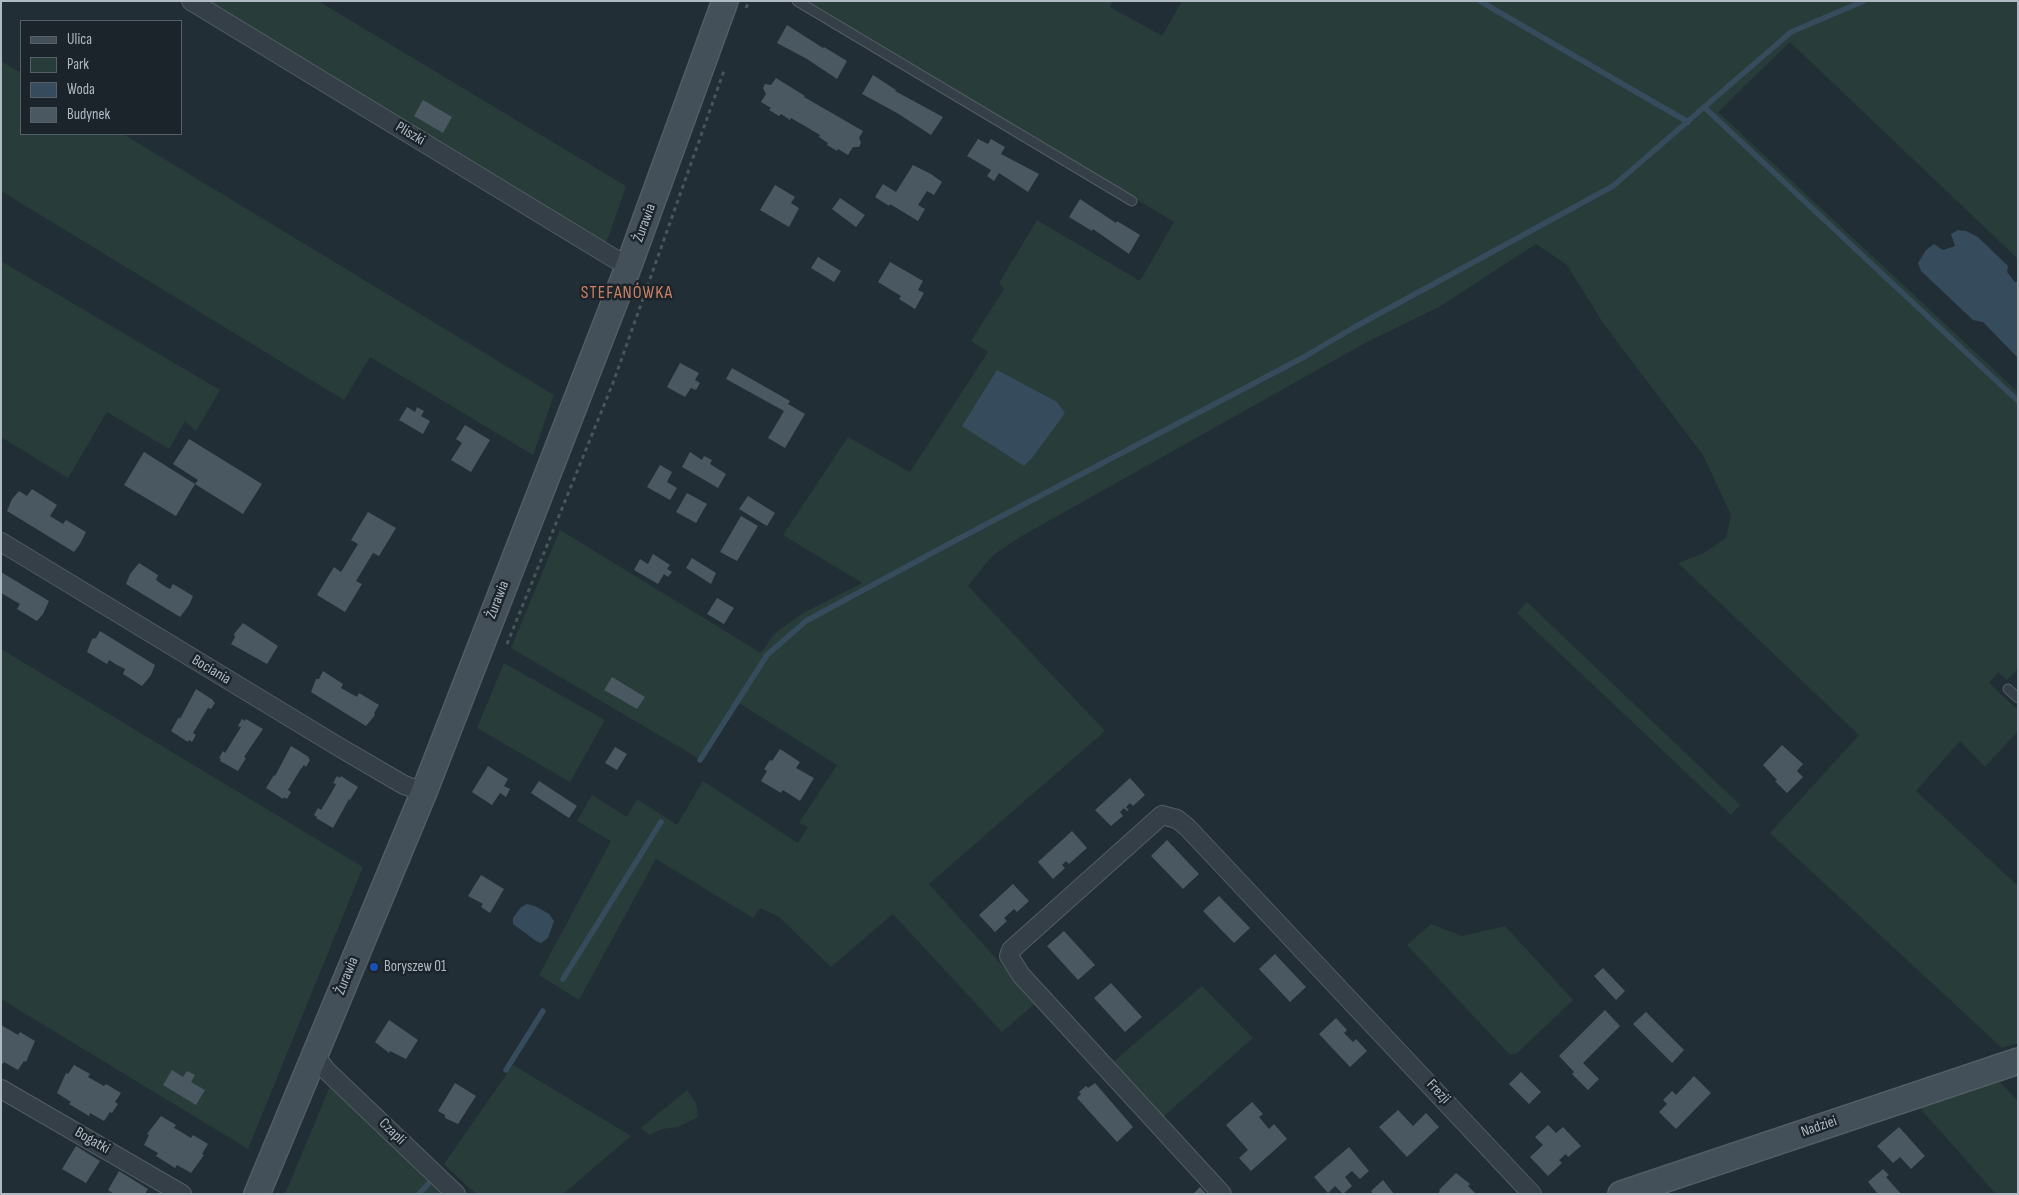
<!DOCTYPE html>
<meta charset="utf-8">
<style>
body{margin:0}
#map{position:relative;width:2019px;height:1195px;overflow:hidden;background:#222e36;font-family:"Sofia Sans Condensed",sans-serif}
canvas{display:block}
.frame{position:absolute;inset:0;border:2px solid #b0bac3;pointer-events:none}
.legend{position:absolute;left:20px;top:20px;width:162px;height:115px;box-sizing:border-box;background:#1b242b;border:1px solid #576068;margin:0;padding:6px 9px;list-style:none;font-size:15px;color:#b0bac3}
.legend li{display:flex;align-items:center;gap:10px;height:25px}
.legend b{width:25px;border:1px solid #576068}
</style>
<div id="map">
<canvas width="2019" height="1195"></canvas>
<div class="frame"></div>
<ul class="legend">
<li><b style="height:6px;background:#434f59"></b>Ulica</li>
<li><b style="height:14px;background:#283c39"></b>Park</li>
<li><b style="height:14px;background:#364c5c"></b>Woda</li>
<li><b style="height:14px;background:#4a5862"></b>Budynek</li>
</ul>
</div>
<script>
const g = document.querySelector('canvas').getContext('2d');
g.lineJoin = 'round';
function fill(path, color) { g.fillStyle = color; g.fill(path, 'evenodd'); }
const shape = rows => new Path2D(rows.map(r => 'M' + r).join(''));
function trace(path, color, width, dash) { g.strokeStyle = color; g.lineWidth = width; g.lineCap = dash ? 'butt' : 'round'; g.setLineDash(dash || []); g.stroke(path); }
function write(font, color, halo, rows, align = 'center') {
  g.font = font + ' "Sofia Sans Condensed",sans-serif'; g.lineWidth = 5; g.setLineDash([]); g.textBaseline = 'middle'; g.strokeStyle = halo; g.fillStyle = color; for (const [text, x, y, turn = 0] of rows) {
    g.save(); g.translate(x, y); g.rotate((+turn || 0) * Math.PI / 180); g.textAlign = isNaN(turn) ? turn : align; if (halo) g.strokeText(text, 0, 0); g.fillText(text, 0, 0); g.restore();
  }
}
const green = shape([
 [205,1,318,1,626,186,606,244],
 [806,1,1113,1,1110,7,1162,36,1182,1,2018,1,2018,259,1790,42,1718,112,2018,392,2018,669,2007,680,1998,672,1989,683,2018,710,2018,731,1985,767,1960,741,1916,791,2018,886,2018,1043,2002,1048,1770,833,1859,735,1678,563,1704,553,1726,538,1731,515,1703,455,1603,323,1567,265,1536,244,1439,307,1367,342,1020,537,992,556,968,586,1105,731,929,884,1036,1003,1002,1032,893,914,831,967,779,917,760,908,753,918,656,859,579,1000,539,975,611,841,577,821,592,795,627,817,637,799,677,825,703,781,798,843,808,827,799,823,837,765,739,703,703,761,511,648,560,530,761,653,774,634,803,613,862,583,783,535,848,437,910,472,988,352,971,341,1004,289,999,283,1037,220,1140,281,1174,222],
 [1,61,21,73,21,134,123,134,554,395,533,455,370,357,344,400,1,191],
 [1,261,220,390,196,431,185,421,169,449,107,412,68,478,1,437],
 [1527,602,1740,805,1731,815,1517,613],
 [1,649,363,867,248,1149,1,999],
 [504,663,605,720,570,782,477,728],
 [1431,924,1462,936,1505,926,1573,1000,1517,1053,1510,1055,1407,945],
 [1202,986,1253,1038,1163,1117,1112,1063],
 [513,1065,631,1136,563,1194,476,1194,444,1164],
 [1998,1080,2018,1101,2018,1194,1996,1194,1919,1107],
 [331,1084,442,1194,285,1194],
 [687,1090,696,1103,698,1117,678,1127,662,1129,650,1135,641,1128]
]);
const water = shape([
 [1958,230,1966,231,1978,237,2008,266,2007,272,2015,282,2018,281,2018,358,1983,322,1973,320,1921,271,1918,263,1926,250,1934,244,1943,250,1955,246,1951,234],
 [997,370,1057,402,1065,413,1032,458,1024,466,962,426],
 [527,904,535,906,549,914,554,921,548,938,541,943,536,941,513,924,513,918,521,907]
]);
const stream = shape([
 [1480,1,1688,122],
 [1705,108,2018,401],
 [700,760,767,655,806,621,945,546,1304,357,1353,328,1613,186,1791,32,1864,1],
 [563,979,661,822],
 [506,1070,543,1011],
 [419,1194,430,1182]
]);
const building = shape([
 [787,25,823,48,824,47,847,61,837,79,807,59,777,43],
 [873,75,896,90,895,91,943,117,931,135,897,113,862,94],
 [776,78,805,96,804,97,863,131,859,138,861,143,859,147,853,147,848,155,838,149,837,151,827,145,828,143,819,137,820,135,791,118,790,120,781,114,779,116,769,110,771,108,761,102,766,94,763,88,765,84,771,85],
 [423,100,452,117,443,133,414,116],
 [978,139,988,144,991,139,1005,147,1001,154,1039,174,1028,192,999,173,994,181,987,176,991,170,967,156],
 [913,165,931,174,942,182,934,195,927,191,918,205,925,209,918,221,890,204,889,206,875,197,883,184,896,192],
 [775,185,795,197,791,203,799,208,789,227,760,210],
 [840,198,865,215,856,227,832,209],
 [1080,199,1116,223,1117,221,1140,235,1129,254,1093,229,1092,231,1069,217],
 [818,257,841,271,834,282,811,268],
 [890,262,923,281,918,290,924,293,915,309,899,299,901,296,878,282],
 [680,363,699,373,695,380,700,383,696,390,691,388,685,397,667,387],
 [732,368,790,401,788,404,805,414,785,448,768,438,784,411,726,379],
 [407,407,415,412,417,407,424,411,421,416,430,421,423,434,399,420],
 [465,425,490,440,471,472,451,460,462,443,456,439],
 [189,439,262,484,243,514,195,484,198,480,173,464],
 [144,452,195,484,176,516,124,485],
 [690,452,702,460,704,456,712,460,710,464,726,474,718,488,682,467],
 [660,465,672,472,667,482,677,488,670,500,647,487],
 [32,489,57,505,50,516,63,524,66,520,86,532,80,544,74,552,7,511,12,499,19,491,27,496],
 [687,493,707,504,696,523,676,512],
 [748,496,775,513,767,526,739,509],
 [368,512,396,528,379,556,373,553,356,581,362,584,345,612,317,595,334,567,341,572,358,544,351,540],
 [741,516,758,526,737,561,720,552],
 [653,554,670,565,667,569,672,572,668,577,664,574,658,584,634,570,640,559,648,564],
 [692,558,716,573,711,584,686,568],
 [139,563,158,575,156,580,163,585,170,589,173,584,193,596,189,605,180,617,126,584,130,574],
 [1,572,49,601,43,614,37,621,17,609,20,604,1,593],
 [717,598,734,608,724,624,707,614],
 [243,623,278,646,267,664,231,644,235,637,234,634],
 [100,631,155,665,151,675,142,686,123,674,125,669,117,665,109,660,107,664,87,652,92,639,96,638],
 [323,671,343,684,341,688,357,697,359,693,379,705,374,713,375,715,366,726,311,692,316,679,319,679],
 [612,677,645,697,637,709,604,690],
 [196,689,213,700,213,701,215,703,211,709,208,708,193,733,196,735,192,742,189,740,188,742,171,731,179,717,180,719],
 [242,719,245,721,246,719,263,729,244,757,246,758,238,771,220,761,221,759,219,758,223,751,225,753,241,727,238,726],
 [1782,745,1803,764,1797,771,1803,777,1787,793,1775,781,1777,780,1763,765],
 [291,746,309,757,308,758,310,760,306,767,304,765,300,770,288,790,291,792,287,799,284,797,283,799,266,788,274,775,275,776],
 [615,747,627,754,617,770,605,763],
 [780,749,800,762,796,768,814,778,800,801,783,790,781,793,761,781,767,771,764,769,770,760,772,761],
 [488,766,508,779,504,786,510,789,506,797,500,793,492,805,472,792],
 [337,776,340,778,341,776,358,787,350,800,349,799,333,828,316,818,317,817,314,815,318,808,321,810,333,790,336,784,333,783],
 [1130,778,1145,795,1133,806,1130,803,1126,807,1129,810,1127,811,1124,808,1120,812,1123,816,1111,826,1095,810],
 [539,781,577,806,569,818,531,793],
 [1072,831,1087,848,1069,864,1066,861,1062,865,1065,868,1053,879,1038,862],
 [1167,840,1199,874,1183,889,1151,856],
 [481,875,504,889,490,913,481,907,483,904,468,896],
 [1013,884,1029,901,1017,912,1014,909,1004,918,1007,921,995,932,979,915],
 [1219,896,1250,928,1234,943,1203,911],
 [1064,931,1095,965,1078,980,1047,946],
 [1275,954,1306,987,1290,1002,1259,969],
 [1603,968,1625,991,1616,1000,1594,976],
 [1111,983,1142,1017,1125,1032,1094,998],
 [1605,1010,1620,1026,1583,1063,1599,1079,1588,1090,1572,1074,1574,1072,1559,1056],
 [1646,1012,1684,1050,1672,1063,1633,1024],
 [1336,1018,1347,1030,1344,1033,1353,1042,1356,1039,1367,1051,1350,1067,1319,1034],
 [389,1020,418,1040,406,1059,390,1051,389,1053,375,1042],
 [1,1025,18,1035,20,1032,35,1041,26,1062,24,1061,18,1070,4,1062,1,1066],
 [74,1065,90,1074,88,1077,104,1086,106,1084,121,1093,115,1102,118,1104,112,1113,110,1112,104,1121,90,1113,89,1116,69,1104,71,1102,57,1093,66,1073,68,1074],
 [172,1070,183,1077,187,1071,195,1075,191,1082,205,1090,196,1105,163,1085],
 [1521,1072,1541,1092,1529,1104,1509,1084],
 [1694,1076,1711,1093,1676,1129,1659,1112,1667,1104,1663,1100,1672,1091,1676,1095],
 [455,1083,476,1096,458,1124,445,1118,445,1115,438,1111],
 [1095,1083,1133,1127,1117,1142,1077,1098,1081,1094,1079,1092,1086,1086,1088,1088],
 [1252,1102,1263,1114,1259,1117,1269,1129,1274,1124,1287,1139,1251,1171,1239,1158,1248,1150,1226,1125],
 [1398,1110,1413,1126,1426,1113,1439,1127,1407,1157,1379,1127],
 [161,1116,176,1125,174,1128,183,1133,191,1138,193,1135,208,1144,202,1154,204,1155,191,1173,177,1165,175,1168,156,1156,158,1153,144,1145,149,1135,147,1134],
 [1548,1125,1556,1133,1563,1127,1581,1146,1568,1157,1566,1154,1559,1160,1562,1163,1548,1176,1530,1157,1543,1145,1535,1137],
 [1899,1127,1925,1156,1911,1169,1900,1157,1893,1163,1877,1146],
 [76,1146,100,1161,86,1183,62,1169],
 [1349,1147,1369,1171,1360,1179,1352,1171,1345,1177,1352,1186,1343,1194,1335,1186,1328,1193,1314,1177],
 [1883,1169,1889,1175,1886,1177,1901,1194,1878,1194,1868,1182],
 [119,1171,148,1189,145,1194,114,1194,108,1190],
 [1456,1173,1470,1184,1468,1186,1476,1194,1438,1194,1440,1191,1439,1190],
 [1383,1180,1394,1194,1373,1194,1371,1191],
 [1200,1187,1206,1194,1193,1194]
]);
const path = shape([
 [746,8,749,1],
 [507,644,613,383,725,68]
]);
const lane = shape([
 [797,1,1132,201],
 [2008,689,2018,698]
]);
const street = shape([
 [191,1,615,259,629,265],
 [1,542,339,747,404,785,424,792],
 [315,1056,327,1071,456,1194],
 [1,1089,182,1194],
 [1222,1194,1021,975,1009,956,1011,950,1162,815,1177,819,1187,827,1532,1194]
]);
const secondary = shape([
 [257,1194,424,792,629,265,725,1],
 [1621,1194,2018,1061]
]);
const markers = [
 [374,967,5,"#1a4fb4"]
];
const streetNames = [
 ["Pliszki",410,134,31],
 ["Żurawia",645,223,-70],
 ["Żurawia",498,600,-69],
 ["Bociania",211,670,31],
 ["Żurawia",347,976,-68],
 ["Frezji",1438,1092,47],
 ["Nadziei",1819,1127,-19],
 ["Czapli",392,1132,44],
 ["Bogatki",92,1141,30]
];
const poiNames = [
 ["Boryszew 01",384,967]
];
const quarterNames = [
 ["STEFANÓWKA",627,293]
];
fill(green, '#283c39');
fill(water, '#364c5c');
trace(stream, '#364c5c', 5.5);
fill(building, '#4a5862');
trace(lane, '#535d64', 11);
trace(street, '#535d64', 20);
trace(secondary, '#535d64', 28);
trace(path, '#455857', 3, [4, 4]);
trace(lane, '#353f47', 9);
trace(street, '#353f47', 18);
trace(secondary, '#434f59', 25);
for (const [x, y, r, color] of markers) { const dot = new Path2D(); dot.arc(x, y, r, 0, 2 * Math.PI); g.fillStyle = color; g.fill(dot); trace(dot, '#1b242b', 2); }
write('15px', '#b0bac3', '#1b242b', streetNames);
write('15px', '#b0bac3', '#1b242b', poiNames, 'left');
g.letterSpacing = '1px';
write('18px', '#cb8063', '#1b242b', quarterNames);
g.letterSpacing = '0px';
</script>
